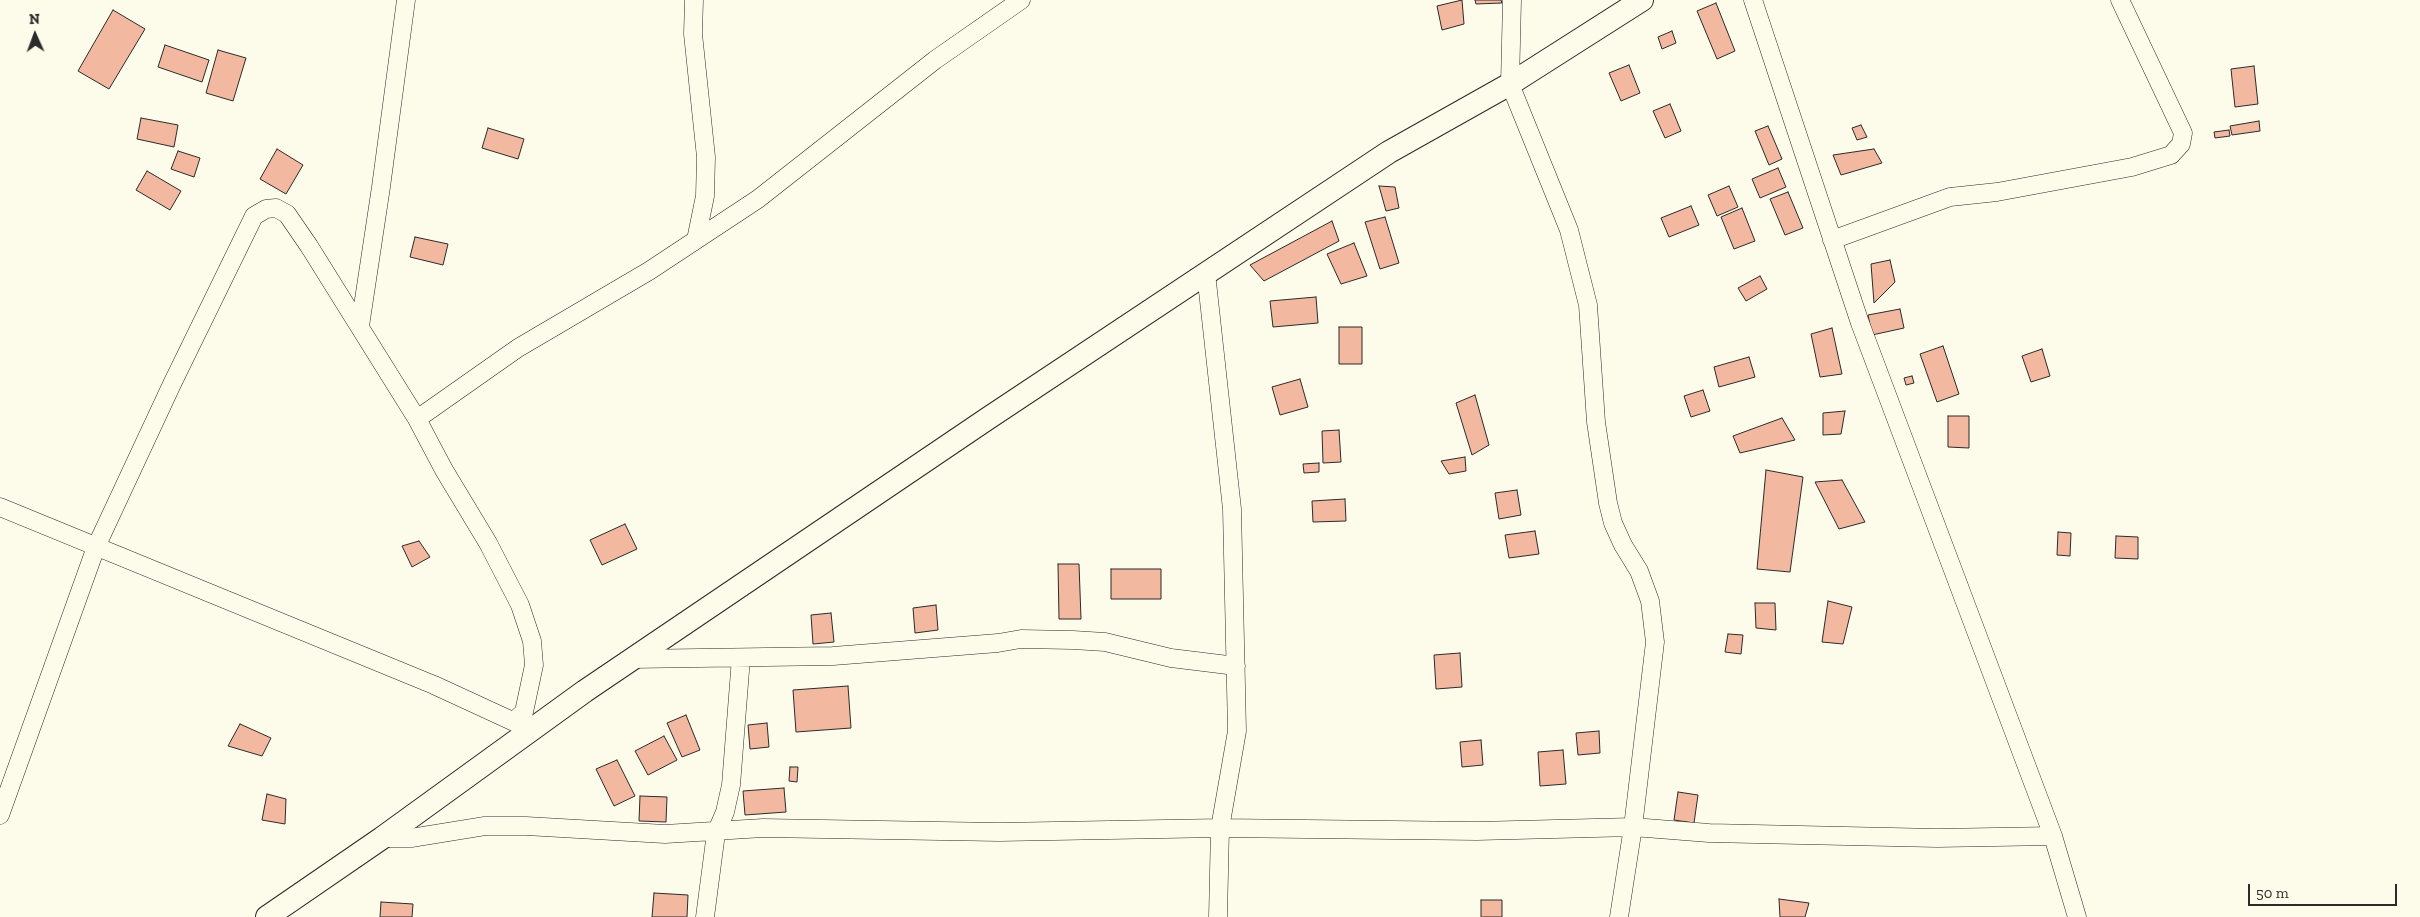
<!DOCTYPE html>
<style>
body{margin:0}
#map{position:relative;width:2420px;height:917px;overflow:hidden;background:#fdfbea;font-family:"Zilla Slab",serif}
canvas{display:block}
.north{position:absolute;left:10px;top:10px;width:50px;height:50px;-webkit-text-stroke:4px #fdfbea;paint-order:stroke;rotate:358deg;font-size:14px;font-weight:700;line-height:20px;text-align:center;color:#2b2b2b}
.north::after{content:'';display:block;margin:auto;width:18px;height:22px;background:#2b2b2b;clip-path:polygon(50% 0,100% 100%,50% 72%,0 100%)}
.scale{position:absolute;left:2248px;top:884px;width:149px;height:22px;box-sizing:border-box;border:2px solid #2b2b2b;border-top:0;padding-left:6px;font-size:15px;line-height:18px;white-space:nowrap;color:#2b2b2b;-webkit-text-stroke:4px #fdfbea;paint-order:stroke}
</style>
<div id="map">
<canvas width="2420" height="917"></canvas>
<div class="north">N</div>
<div class="scale">50 m</div>
</div>
<script>
const g = document.querySelector('canvas').getContext('2d');
g.lineJoin = 'round';
function fill(path, color) { g.fillStyle = color; g.fill(path, 'evenodd'); }
const shape = rows => new Path2D(rows.map(r => 'M' + r).join(''));
function trace(path, color, width, dash) { g.strokeStyle = color; g.lineWidth = width; g.lineCap = dash ? 'butt' : 'round'; g.setLineDash(dash || []); g.stroke(path); }
const building = shape([
 [1462,0,1464,24,1442,30,1437,6,1462,0],
 [1475,0,1501,0,1502,3,1476,4,1475,0],
 [1716,3,1735,51,1717,59,1697,11,1716,3],
 [113,10,145,29,109,89,78,71,113,10],
 [1672,31,1676,43,1662,49,1658,37,1672,31],
 [165,45,209,60,202,82,158,67,165,45],
 [218,50,246,58,233,101,206,93,218,50],
 [1629,65,1640,93,1621,101,1609,73,1629,65],
 [2254,66,2258,104,2235,107,2231,69,2254,66],
 [1670,104,1681,131,1665,138,1653,111,1670,104],
 [141,118,178,125,174,147,137,139,141,118],
 [2259,121,2260,131,2232,135,2230,126,2259,121],
 [1861,125,1867,137,1857,140,1852,128,1861,125],
 [1768,126,1782,159,1769,165,1755,131,1768,126],
 [488,128,524,139,518,159,482,148,488,128],
 [2229,130,2230,136,2215,138,2214,132,2229,130],
 [277,149,303,165,286,194,260,179,277,149],
 [1874,149,1882,163,1841,175,1833,155,1874,149],
 [178,151,200,158,194,177,171,169,178,151],
 [1778,168,1786,187,1760,198,1752,179,1778,168],
 [147,171,181,191,170,210,136,190,147,171],
 [1379,186,1395,187,1399,208,1386,211,1379,186],
 [1729,186,1738,207,1717,216,1708,195,1729,186],
 [1788,192,1803,228,1785,235,1770,199,1788,192],
 [1691,206,1699,225,1669,237,1661,218,1691,206],
 [1742,208,1755,241,1734,249,1721,217,1742,208],
 [1385,217,1399,263,1380,269,1365,222,1385,217],
 [1332,221,1339,241,1264,281,1250,265,1332,221],
 [415,237,448,244,443,265,410,257,415,237],
 [1354,243,1367,276,1341,284,1327,254,1354,243],
 [1890,260,1895,282,1874,303,1871,264,1890,260],
 [1760,276,1767,289,1746,301,1738,288,1760,276],
 [1316,297,1318,323,1273,327,1270,301,1316,297],
 [1900,309,1904,328,1872,335,1868,315,1900,309],
 [1339,327,1362,327,1362,364,1339,364,1339,327],
 [1832,328,1842,374,1820,377,1811,334,1832,328],
 [1943,346,1959,394,1937,402,1920,354,1943,346],
 [2042,349,2050,376,2031,382,2022,356,2042,349],
 [1749,357,1755,377,1719,387,1714,367,1749,357],
 [1912,376,1914,383,1906,385,1904,378,1912,376],
 [1300,379,1308,407,1280,415,1272,387,1300,379],
 [1703,390,1710,411,1691,417,1684,396,1703,390],
 [1475,395,1489,445,1472,455,1456,403,1475,395],
 [1845,411,1841,434,1823,435,1823,413,1845,411],
 [1948,416,1969,416,1969,448,1948,447,1948,416],
 [1782,418,1795,440,1740,453,1733,436,1782,418],
 [1339,430,1341,462,1323,463,1322,431,1339,430],
 [1465,457,1466,471,1449,474,1441,461,1465,457],
 [1319,463,1319,472,1304,473,1303,464,1319,463],
 [1766,470,1803,477,1790,572,1757,569,1766,470],
 [1842,480,1865,522,1839,529,1815,482,1842,480],
 [1517,490,1521,515,1499,519,1495,493,1517,490],
 [1345,499,1346,521,1313,522,1312,501,1345,499],
 [625,524,637,549,602,565,590,540,625,524],
 [1535,531,1539,554,1509,558,1505,535,1535,531],
 [2058,532,2071,533,2070,556,2057,555,2058,532],
 [2116,536,2138,537,2138,559,2115,558,2116,536],
 [419,541,430,557,412,567,402,546,419,541],
 [1058,564,1079,564,1081,619,1059,619,1058,564],
 [1111,569,1161,569,1161,599,1111,599,1111,569],
 [1828,601,1852,607,1843,644,1822,642,1828,601],
 [1755,603,1775,603,1776,630,1756,628,1755,603],
 [936,605,938,630,915,633,913,608,936,605],
 [831,613,834,642,813,644,811,615,831,613],
 [1728,634,1743,635,1741,654,1725,652,1728,634],
 [1460,653,1462,687,1436,689,1434,655,1460,653],
 [848,686,851,728,796,732,793,690,848,686],
 [686,715,700,750,682,757,667,723,686,715],
 [767,723,769,747,750,749,748,725,767,723],
 [240,724,271,738,262,756,228,746,240,724],
 [1599,731,1600,753,1578,755,1576,733,1599,731],
 [664,736,677,760,648,775,635,751,664,736],
 [1481,740,1483,765,1462,767,1460,742,1481,740],
 [1563,750,1566,784,1540,786,1538,752,1563,750],
 [617,760,635,796,614,806,596,769,617,760],
 [790,767,798,767,797,782,789,781,790,767],
 [784,788,786,812,745,815,743,791,784,788],
 [1678,792,1698,795,1694,823,1674,820,1678,792],
 [267,794,286,799,285,824,262,820,267,794],
 [640,796,667,797,666,822,639,821,640,796],
 [654,893,688,895,687,917,652,917,654,893],
 [1779,899,1809,903,1805,917,1780,917,1779,899],
 [1481,900,1502,900,1502,917,1481,917,1481,900],
 [381,902,413,904,412,917,380,917,381,902]
]);
const minor = shape([
 [694,0,693,34,706,157,705,196,696,240],
 [1512,0,1510,84,1569,230,1588,305,1596,422,1608,503,1613,523,1623,545,1639,571,1650,601,1655,642,1633,827,1619,917],
 [1753,0,1860,323,2053,836,2077,917],
 [1832,240,1950,197,1997,192,2132,167,2171,155,2181,144,2183,133,2120,0],
 [1206,273,1232,509,1237,731,1220,828,1218,917],
 [360,326,381,187,406,0],
 [417,419,518,348,649,271,758,199,935,60,1021,0],
 [0,507,434,685,523,726],
 [632,659,833,656,998,643,1021,639,1073,640,1105,642,1171,658,1236,666],
 [0,815,96,547,172,384,254,216,266,209,276,208,287,214,309,246,417,419,444,470,488,543,520,605,532,641,534,665,524,712,515,720],
 [382,838,411,838,485,826,526,826,665,834,763,828,999,832,1220,828,1477,831,1633,827,1709,833,1937,838,2053,836],
 [705,917,716,833,725,812,731,785,741,658]
]);
const tertiary = shape([
 [267,917,382,838,585,691,987,419,1389,152,1510,84,1642,0]
]);
fill(building, '#f2b8a0');
trace(building, '#2b2b2b', 1);
trace(minor, '#2b2b2b', 19);
trace(tertiary, '#2b2b2b', 24);
trace(minor, '#fdfbea', 18);
trace(tertiary, '#fdfbea', 22);
</script>
